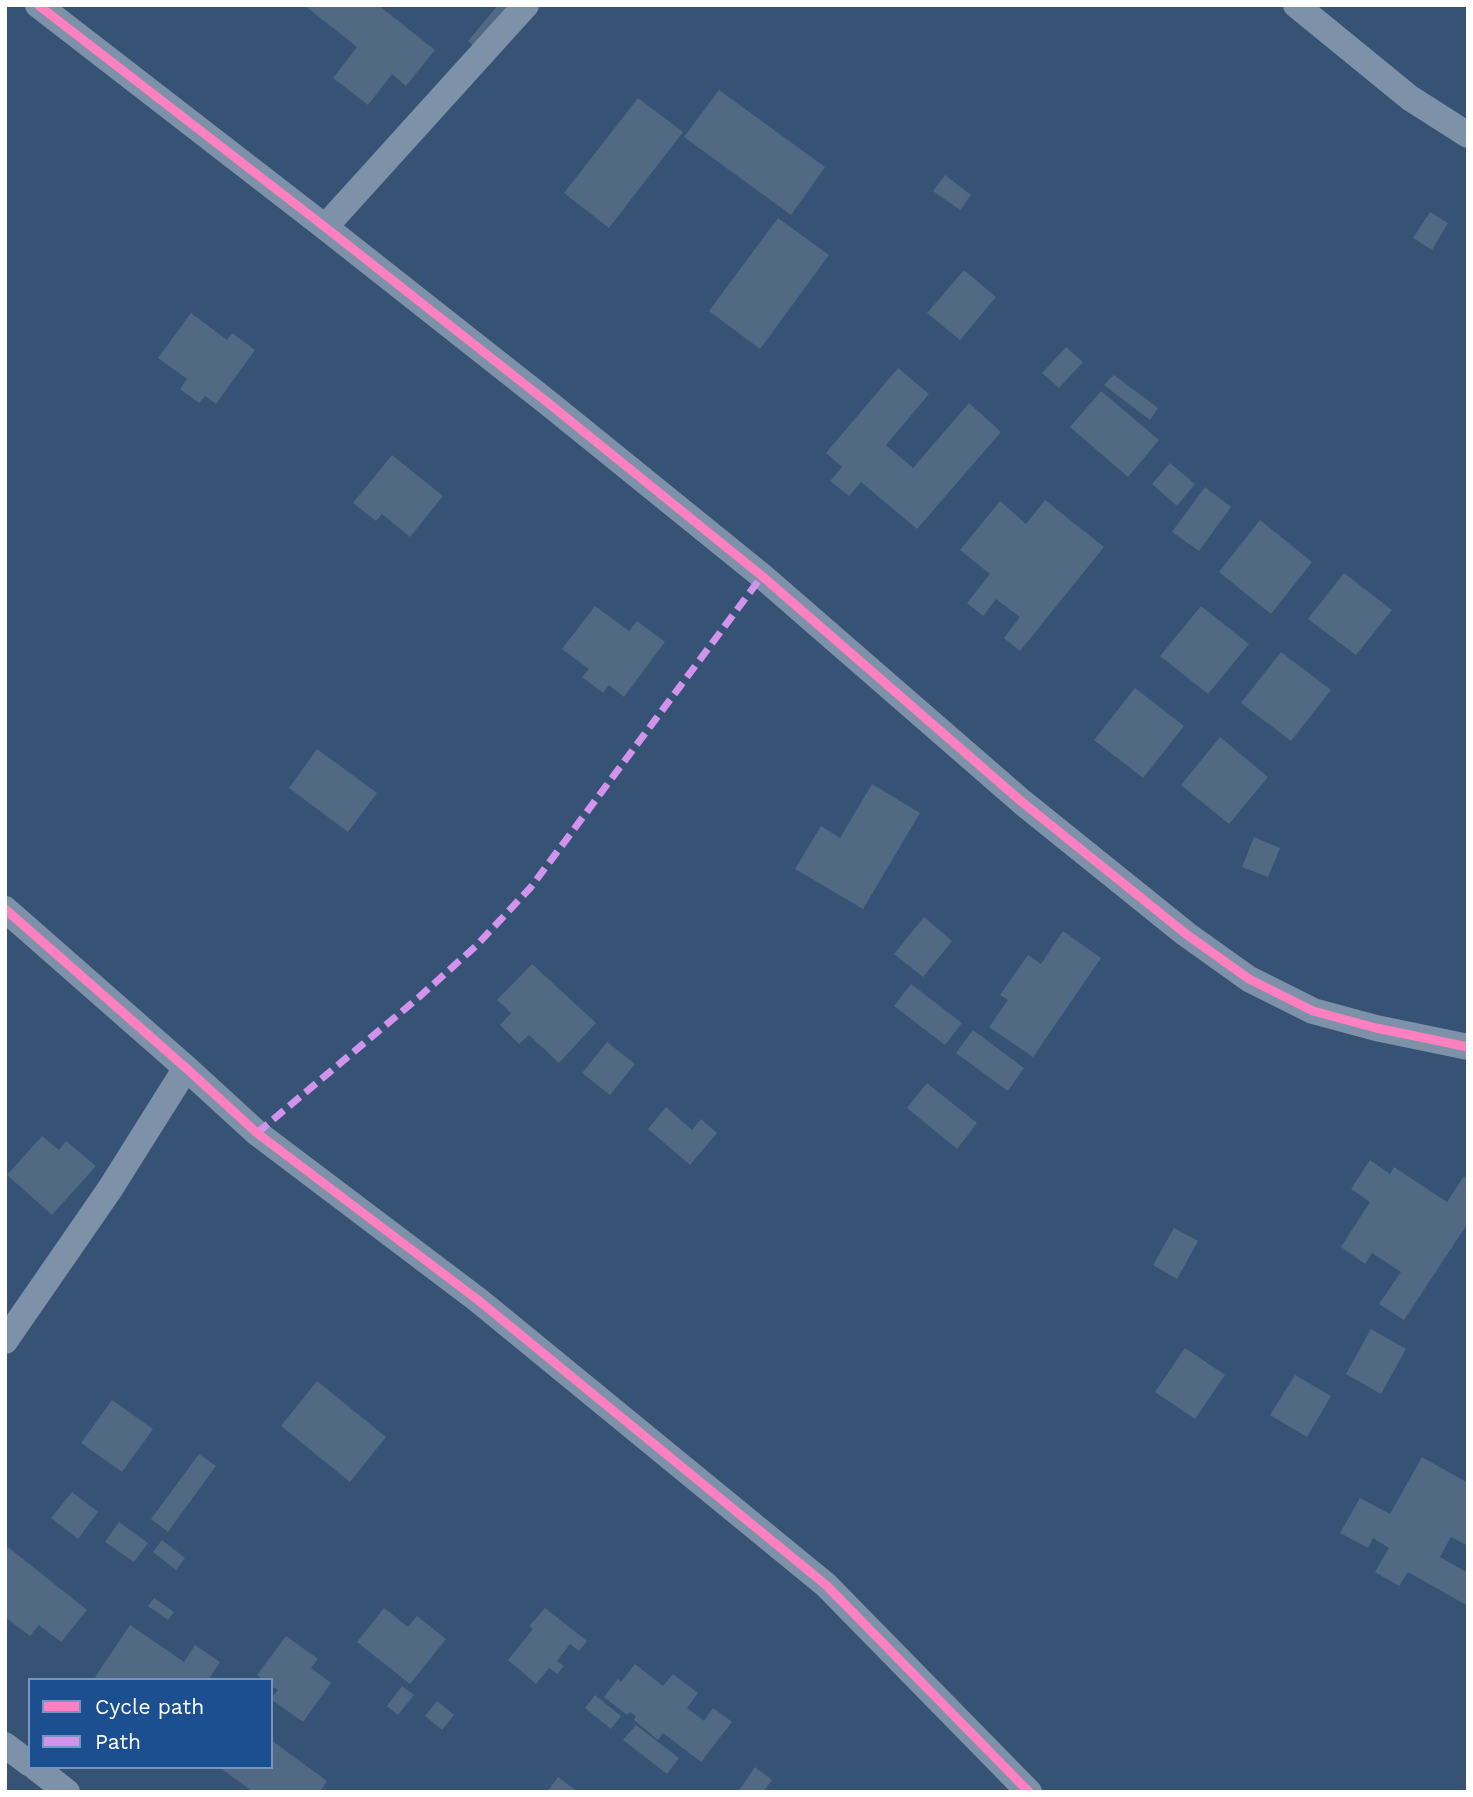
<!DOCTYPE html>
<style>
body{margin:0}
#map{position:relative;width:1473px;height:1797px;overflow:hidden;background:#365274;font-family:"Work Sans",sans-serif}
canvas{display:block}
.frame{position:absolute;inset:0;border:7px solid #fff;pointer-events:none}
.legend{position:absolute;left:28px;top:1678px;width:245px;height:91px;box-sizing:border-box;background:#1b4f8f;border:2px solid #7695bc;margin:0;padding:9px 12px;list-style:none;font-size:21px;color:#fff}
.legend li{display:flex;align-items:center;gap:14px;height:35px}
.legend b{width:35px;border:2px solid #7695bc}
</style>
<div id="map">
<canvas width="1473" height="1797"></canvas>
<div class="frame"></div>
<ul class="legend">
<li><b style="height:9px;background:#ff80c0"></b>Cycle path</li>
<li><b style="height:9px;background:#d193ec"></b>Path</li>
</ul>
</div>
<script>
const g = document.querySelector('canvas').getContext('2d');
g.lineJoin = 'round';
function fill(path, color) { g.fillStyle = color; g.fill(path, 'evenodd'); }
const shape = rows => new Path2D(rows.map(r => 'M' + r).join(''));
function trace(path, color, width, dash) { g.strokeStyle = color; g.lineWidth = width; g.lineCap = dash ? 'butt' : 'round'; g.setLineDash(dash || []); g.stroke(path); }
const building = shape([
 [304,5,378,5,435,50,406,86,392,74,368,105,333,78,357,47],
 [498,5,512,5,482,53,468,41],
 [719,90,825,167,791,215,684,137],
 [638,98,683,132,609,228,564,193],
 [945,175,971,195,960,210,933,191],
 [1430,212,1448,223,1432,250,1413,238],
 [778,218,829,255,760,349,709,311],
 [964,270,996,297,960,340,927,313],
 [191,313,227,340,232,333,255,350,216,404,205,396,199,403,180,389,187,379,158,358],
 [1066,347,1083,362,1059,388,1042,373],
 [898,368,929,394,886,445,913,468,969,403,1001,432,917,529,861,482,849,496,830,481,842,467,826,453],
 [1114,375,1158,408,1150,420,1104,385],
 [1101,391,1159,440,1128,477,1070,427],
 [392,455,443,496,410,537,382,514,376,521,353,503],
 [1170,463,1195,484,1177,506,1152,484],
 [1205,487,1231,507,1199,551,1172,532],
 [1045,500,1104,547,1020,651,1004,638,1020,617,996,599,983,616,967,603,990,574,960,550,1000,501,1026,524],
 [1260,520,1312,562,1271,614,1219,572],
 [1344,573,1392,610,1356,655,1308,619],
 [595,606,629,631,637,621,665,642,624,697,609,685,603,693,582,677,589,669,562,649],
 [1201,606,1249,644,1208,694,1160,656],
 [1281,652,1331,690,1291,741,1241,703],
 [1135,688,1184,726,1143,778,1094,740],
 [1220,737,1268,777,1229,824,1181,785],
 [317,749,377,793,348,832,289,788],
 [872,784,920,813,863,909,795,869,821,826,840,838],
 [1254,837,1280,848,1268,877,1242,867],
 [924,917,952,941,923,977,894,954],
 [1063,931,1101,958,1033,1057,989,1027,1008,1000,1000,995,1028,955,1041,964],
 [532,964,596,1023,559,1063,529,1035,519,1044,500,1025,511,1013,497,1000],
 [911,984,962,1023,945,1045,894,1006],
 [973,1030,1024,1068,1008,1091,956,1053],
 [607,1042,635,1064,610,1095,582,1073],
 [927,1083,977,1123,957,1149,907,1108],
 [666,1107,692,1130,701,1119,717,1133,690,1165,648,1129],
 [42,1136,59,1150,66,1141,96,1166,52,1215,7,1175],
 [1370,1160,1390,1174,1394,1167,1447,1202,1464,1176,1468,1179,1468,1223,1404,1320,1379,1304,1401,1272,1372,1253,1365,1264,1341,1247,1370,1202,1351,1189],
 [1174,1228,1198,1241,1177,1279,1153,1265],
 [1371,1329,1406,1349,1381,1394,1346,1374],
 [1185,1348,1225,1375,1195,1419,1155,1392],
 [1295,1375,1331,1396,1307,1437,1270,1415],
 [317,1381,386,1437,350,1482,281,1426],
 [112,1400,153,1429,122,1472,81,1443],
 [199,1454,216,1466,168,1532,151,1519],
 [1422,1457,1468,1483,1468,1546,1451,1537,1440,1557,1468,1573,1468,1606,1408,1572,1399,1586,1375,1572,1389,1548,1373,1538,1368,1548,1340,1533,1360,1498,1390,1514],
 [72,1492,98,1512,78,1539,51,1518],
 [119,1522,148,1543,134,1562,105,1542],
 [162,1540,185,1558,176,1570,153,1552],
 [8,1547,87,1610,61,1642,39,1625,30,1636,5,1617,5,1550],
 [154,1598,174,1612,168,1620,148,1606],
 [384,1608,408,1627,417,1616,446,1639,410,1684,357,1642],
 [545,1608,587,1641,579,1651,570,1644,557,1661,564,1666,557,1674,549,1668,536,1684,508,1660,533,1629,529,1626],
 [130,1625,184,1662,195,1645,220,1662,208,1680,99,1680,95,1677],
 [286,1636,318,1659,311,1668,331,1683,303,1722,271,1699,278,1690,271,1686,271,1680,263,1680,257,1675],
 [635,1664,663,1686,673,1674,698,1693,687,1708,704,1721,713,1708,732,1722,701,1762,663,1733,658,1740,634,1720,636,1716,630,1712,627,1715,604,1697,618,1679,621,1682],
 [402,1686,414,1695,398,1715,387,1706],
 [595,1695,621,1716,611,1729,585,1708],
 [437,1701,454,1715,442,1730,425,1716],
 [636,1725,679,1758,667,1774,623,1740],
 [271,1740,327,1781,320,1792,253,1792,223,1770,225,1767,271,1767],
 [755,1767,772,1780,763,1792,738,1792],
 [558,1777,578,1792,547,1792]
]);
const minor = shape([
 [38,5,325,227,547,402,762,576,1022,802,1186,934,1249,979,1313,1011,1376,1028,1468,1047],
 [1296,5,1410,98,1468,135],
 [325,227,526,5],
 [5,909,186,1068,257,1133,478,1300,826,1585,1029,1792],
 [5,1341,110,1189,186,1068],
 [5,1745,30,1764],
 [35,1767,67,1792]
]);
const quiet = shape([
 [257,1133,418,998,476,946,531,887,762,576]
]);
const cycleway = shape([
 [38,5,325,227,547,402,762,576,1022,802,1186,934,1249,979,1313,1011,1376,1028,1468,1047],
 [5,909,186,1068,257,1133,478,1300,826,1585,1029,1792]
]);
fill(building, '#526984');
trace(minor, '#7d92a8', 26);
trace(quiet, '#d193ec', 7, [14, 7]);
trace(cycleway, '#ff80c0', 9);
</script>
